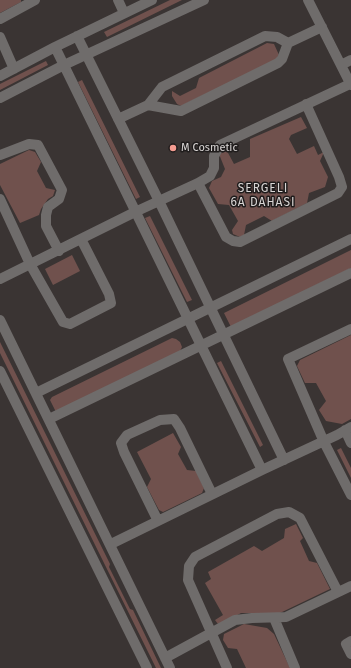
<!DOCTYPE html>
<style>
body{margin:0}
canvas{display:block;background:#3a3433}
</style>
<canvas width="351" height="668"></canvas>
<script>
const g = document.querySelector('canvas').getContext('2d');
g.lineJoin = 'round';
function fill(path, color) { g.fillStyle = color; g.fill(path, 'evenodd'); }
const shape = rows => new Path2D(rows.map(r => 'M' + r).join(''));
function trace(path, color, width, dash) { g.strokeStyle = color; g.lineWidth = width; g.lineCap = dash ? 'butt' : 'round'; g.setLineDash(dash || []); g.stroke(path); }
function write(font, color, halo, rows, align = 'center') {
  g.font = font + ' "Fira Sans",sans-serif'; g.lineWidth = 3; g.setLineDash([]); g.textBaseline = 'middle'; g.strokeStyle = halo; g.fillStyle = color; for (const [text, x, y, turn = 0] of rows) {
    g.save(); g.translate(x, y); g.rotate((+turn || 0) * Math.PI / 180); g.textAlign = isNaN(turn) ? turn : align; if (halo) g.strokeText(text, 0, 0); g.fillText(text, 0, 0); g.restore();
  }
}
const green = shape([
 [0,0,21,0,21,2,0,13],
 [170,0,182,0,107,37,104,32],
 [267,43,274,44,279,55,276,60,181,106,177,104,172,96,172,91,180,96,196,88,199,78],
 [46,61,48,65,0,90,0,84],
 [82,80,140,197,136,199,78,82],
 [301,117,307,128,291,135,289,139,297,154,314,146,318,155,324,152,320,161,328,177,325,187,309,193,307,203,272,221,264,216,246,225,244,235,240,237,233,234,232,230,238,221,229,205,218,204,209,188,212,181,221,177,225,169,219,154,227,151,234,164,250,157,250,139],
 [29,150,35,152,41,162,37,171,46,188,55,190,53,196,48,199,41,209,39,215,20,223,0,185,0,164],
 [150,216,192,300,187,302,145,218],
 [351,250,351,268,231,327,224,313],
 [72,255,80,271,53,285,45,269],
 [351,335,351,419,342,424,326,421,319,410,326,401,316,383,305,383,297,366,300,360],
 [172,338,176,339,180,342,182,347,180,351,56,412,50,400,52,397],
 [0,342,110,564,109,567,130,609,133,610,161,668,156,668,0,353],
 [221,361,263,445,260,447,217,363],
 [173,433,181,447,178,454,187,470,196,471,204,488,202,493,163,512,159,510,147,487,151,479,137,452],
 [341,448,351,468,351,478,337,450],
 [296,524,303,538,300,541,309,561,317,563,330,589,280,613,241,613,223,623,218,624,215,620,223,615,205,583,211,579,208,572,254,546,262,551,284,538,285,529],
 [244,624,267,628,274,634,290,668,246,668,237,649,228,648,223,640,224,634]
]);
const minor = shape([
 [118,0,124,13],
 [308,0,351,85],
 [0,19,35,0],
 [77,36,159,201,284,460],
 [0,37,14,69],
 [55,47,262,470],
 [341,65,351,60],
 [0,76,55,47,152,0],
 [0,98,64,65,204,0],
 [148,105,181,111,278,63,282,59,288,43],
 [118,119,148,105,162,87,265,36,277,37,288,43,322,27],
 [0,155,29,144,38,145,62,190,59,199,48,207,46,215,46,226,59,251],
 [198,183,226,237,233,241,240,242,338,193,342,187,339,177,306,104],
 [0,199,30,264,63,322,70,324,111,303,109,294,81,239],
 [0,279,135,212,198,183,210,176,214,168,214,156,220,145,350,84],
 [0,320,170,668],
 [351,329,288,359,324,442,351,495],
 [0,371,147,668],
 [36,393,351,239],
 [49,419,351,273],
 [345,430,351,443],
 [158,521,124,452,121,443,127,435,160,420,174,419,180,428,212,494],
 [111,544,262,470,337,435,351,427],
 [274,618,295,668],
 [351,641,346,644,351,654],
 [165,658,235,620,252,618,286,617,351,586],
 [227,668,188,580,189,566,195,557,277,514,289,512,300,518,338,592]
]);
const markers = [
 [173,148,4,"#f59c91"]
];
const poiNames = [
 ["M Cosmetic",181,148]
];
const neighbourhoodNames = [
 ["SERGELI",263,189],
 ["6A DAHASI",263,203]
];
fill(green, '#70514d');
trace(minor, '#6f6c6b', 10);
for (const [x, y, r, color] of markers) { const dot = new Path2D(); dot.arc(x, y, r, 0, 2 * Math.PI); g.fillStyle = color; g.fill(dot); trace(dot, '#1f1c1c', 1.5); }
write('11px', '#d9d5d4', '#1f1c1c', poiNames, 'left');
g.letterSpacing = '1px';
write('12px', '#d9d5d4', '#1f1c1c', neighbourhoodNames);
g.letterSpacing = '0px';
</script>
